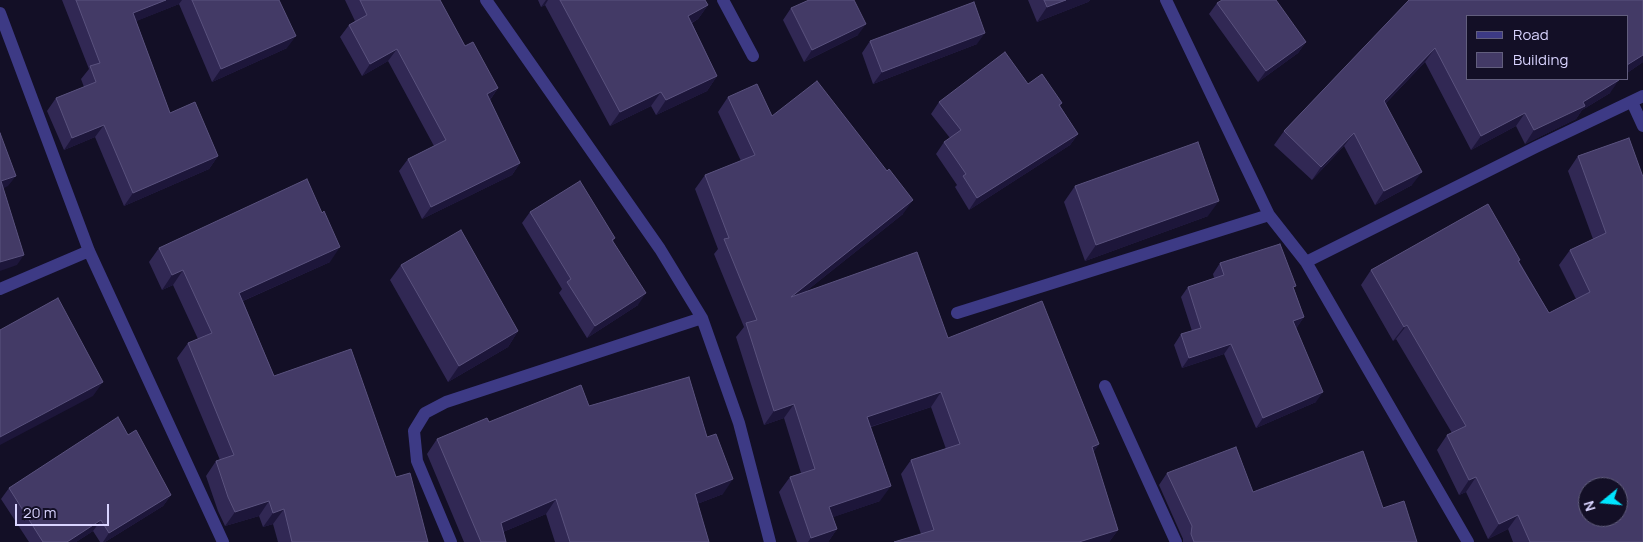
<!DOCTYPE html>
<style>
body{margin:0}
#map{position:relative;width:1643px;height:542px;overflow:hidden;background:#130f26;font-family:Manrope,sans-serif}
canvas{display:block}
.legend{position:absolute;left:1466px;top:15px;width:162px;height:65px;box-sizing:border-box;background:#130f26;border:1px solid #625e7d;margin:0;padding:6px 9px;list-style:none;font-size:15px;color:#d9d4ff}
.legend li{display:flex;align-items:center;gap:10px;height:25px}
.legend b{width:25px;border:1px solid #625e7d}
.north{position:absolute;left:1578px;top:477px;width:50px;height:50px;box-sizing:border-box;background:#130f26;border:1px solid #625e7d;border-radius:50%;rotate:253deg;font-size:14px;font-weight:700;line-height:20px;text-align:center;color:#d9d4ff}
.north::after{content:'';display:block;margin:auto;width:18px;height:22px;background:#00e5ff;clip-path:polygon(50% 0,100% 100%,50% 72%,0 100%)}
.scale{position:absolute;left:15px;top:504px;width:94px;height:22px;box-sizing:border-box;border:2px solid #d9d4ff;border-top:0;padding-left:6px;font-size:15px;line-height:18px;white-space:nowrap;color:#d9d4ff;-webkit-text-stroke:4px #130f26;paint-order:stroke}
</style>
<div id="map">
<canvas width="1643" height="542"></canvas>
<ul class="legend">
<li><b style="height:6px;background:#3d3a85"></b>Road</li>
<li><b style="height:14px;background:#433a66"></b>Building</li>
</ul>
<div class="north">N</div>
<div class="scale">20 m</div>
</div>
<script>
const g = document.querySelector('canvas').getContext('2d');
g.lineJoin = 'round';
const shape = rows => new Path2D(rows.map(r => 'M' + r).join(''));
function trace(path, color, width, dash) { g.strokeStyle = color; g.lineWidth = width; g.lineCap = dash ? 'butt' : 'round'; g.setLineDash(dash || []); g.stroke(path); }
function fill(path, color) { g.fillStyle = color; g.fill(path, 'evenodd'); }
const minor = shape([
 [486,0,660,249,702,318,739,423,770,542],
 [723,0,753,56],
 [1166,0,1269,215,1306,262,1468,542],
 [0,13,89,251,223,542],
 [1632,102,1643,126],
 [1306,262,1536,147,1643,96],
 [0,289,89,251],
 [957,313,1269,215],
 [1105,386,1176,542],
 [451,542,417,461,414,431,425,413,446,402,702,318]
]);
const wall = shape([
 [62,0,279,0,287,48,212,82,179,4,136,21,170,113,218,156,209,169,124,206,95,137,64,150,47,111,56,98,84,87,81,79,89,69],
 [345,0,440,0,465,46,498,88,490,100,520,163,512,175,422,219,399,171,408,159,434,146,388,61,362,76,340,37,349,25,355,21],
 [538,0,705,0,708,5,698,19,692,23,717,76,707,91,656,115,651,106,610,126,545,5,541,7],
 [1028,0,1090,0,1088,2,1037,22],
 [1409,0,1643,0,1643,62,1627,73,1627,16,1610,93,1582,110,1576,119,1525,144,1516,126,1471,150,1425,62,1386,103,1412,185,1375,205,1344,146,1312,180,1274,145,1284,131],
 [1217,3,1306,42,1298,53,1258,82,1209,14],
 [791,8,858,35,804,62,783,20],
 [870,41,977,44,873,84,862,53],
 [1028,84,1062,103,1060,106,1078,134,1070,145,969,210,955,187,957,185,936,154,944,142,950,138,931,114,939,102],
 [728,97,772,116,903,214,805,292,948,338,1099,444,1093,452,1118,530,1109,542,894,542,921,534,901,474,911,460,946,449,931,407,871,427,880,501,833,517,837,529,828,542,797,542,779,492,790,477,801,473,784,418,764,425,736,337,744,327,714,254,718,249,695,189,705,175,741,161,718,112],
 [1629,138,1643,542,1513,542,1508,529,1488,539,1466,492,1459,495,1437,450,1447,435,1452,433,1396,339,1393,341,1361,285,1371,270,1520,260,1519,261,1549,313,1576,299,1559,265,1570,250,1593,239,1568,171,1578,156],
 [1075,186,1208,216,1085,261,1064,202],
 [530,212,615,238,613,241,638,305,587,338,559,293,562,289,522,223],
 [159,248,330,262,243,301,274,376,396,477,428,542,278,542,273,524,263,527,259,516,225,526,218,511,206,476,216,461,220,460,177,358,188,343,198,339,173,285,162,290,149,262],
 [1220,263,1294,289,1304,317,1297,327,1296,328,1316,402,1256,428,1224,354,1182,368,1174,345,1181,334,1192,331,1181,297,1188,287,1214,278,1213,274],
 [401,265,518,331,508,347,448,382,390,280],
 [589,406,723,494,697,504,709,542,555,542,546,514,503,532,506,542,464,542,427,454,437,439,489,422],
 [128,435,171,495,163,506,105,542,100,542,93,531,76,542,29,542,1,499,9,488],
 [1167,473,1253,492,1383,508,1417,542,1183,542,1183,539,1159,485]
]);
const shadedWall = shape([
 [166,0,182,0,179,4,124,26,133,13],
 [546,0,548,0,545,5,541,7],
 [1066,0,1090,0,1088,2,1037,22,1047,7],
 [708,5,698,19,678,30,688,16],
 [866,24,858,35,804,62,812,50],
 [985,33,977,44,873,84,882,72],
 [296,36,287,48,212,82,221,69],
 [1306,42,1298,53,1258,82,1266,71],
 [1435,48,1425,62,1375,114,1384,101],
 [397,49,388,61,362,76,370,64],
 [1643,55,1643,62,1627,73,1627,65],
 [717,76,707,91,656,115,666,100],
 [1619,80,1610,93,1582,110,1576,119,1525,144,1534,130],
 [498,88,489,101,487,94],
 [661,92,651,106,610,126,620,112],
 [1525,113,1516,126,1471,150,1481,136],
 [104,125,95,137,64,150,72,138],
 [1354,133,1344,146,1312,180,1321,167],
 [1078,134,1070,145,969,210,977,198],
 [218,156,209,169,124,206,133,193],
 [520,163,512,175,422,219,431,207],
 [1422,172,1412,185,1375,205,1384,191],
 [16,176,8,186,0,190,1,181],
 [913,200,903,214,780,312,791,297],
 [1219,201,1208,216,1085,261,1096,245],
 [340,247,330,262,229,307,239,293],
 [24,255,17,265,0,271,0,262],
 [183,270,173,285,162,290,172,275],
 [646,293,638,305,587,338,595,326],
 [1304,317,1297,327,1286,331,1293,321],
 [1407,325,1396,339,1393,341,1404,327],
 [518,331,508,347,448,382,459,366],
 [1231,344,1224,354,1182,368,1189,358],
 [103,382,93,396,0,445,0,437],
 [941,392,931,407,857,431,867,417],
 [1323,392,1316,402,1256,428,1263,418],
 [794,404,784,418,764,425,774,411],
 [1099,444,1089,459,1092,447],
 [1476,477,1466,492,1459,495,1469,480],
 [733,479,723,494,684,509,695,494],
 [891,486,880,501,819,522,829,507],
 [171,495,163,506,105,542,103,542,109,533],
 [556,499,546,514,491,537,501,523],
 [269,501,259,516,225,526,235,512],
 [284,509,273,524,263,527,273,513],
 [1518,515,1508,529,1488,539,1499,524],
 [101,520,93,531,76,542,67,542],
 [837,529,828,542,808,542,811,538],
 [1118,530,1109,542,1079,542]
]);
const building = shape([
 [76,0,166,0,133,13,170,113,195,102,218,156,133,193,104,125,72,138,56,98,96,82,90,66,100,63,76,0],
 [192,0,279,0,296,36,221,69,192,0],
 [360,0,440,0,465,46,473,42,498,88,487,94,520,163,431,207,408,159,446,140,397,49,370,64,349,25,367,15,360,0],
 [560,0,705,0,708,5,688,16,717,76,666,100,661,92,620,112,560,0],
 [809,0,854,0,866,24,812,50,791,8,809,0],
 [1044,0,1066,0,1047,7,1044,0],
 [1222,0,1276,0,1306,42,1266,71,1217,3,1222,0],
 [1409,0,1643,0,1643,55,1627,65,1627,16,1467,16,1467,79,1618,79,1619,80,1583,102,1585,106,1534,130,1525,113,1481,136,1435,48,1384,101,1422,172,1384,191,1354,133,1321,167,1284,131,1409,0],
 [974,2,985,33,882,72,870,41,974,2],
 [1005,52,1028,84,1042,74,1062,103,1059,105,1078,134,977,198,963,176,966,174,944,142,961,130,939,102,1005,52],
 [817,81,887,171,889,169,913,200,791,297,917,252,948,338,1042,301,1099,444,1092,447,1118,530,1079,542,894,542,934,530,911,460,960,444,941,392,867,417,891,486,829,507,837,529,811,538,790,477,815,469,794,404,774,411,746,323,757,320,724,239,729,238,705,175,755,155,728,97,757,84,772,116,817,81],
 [0,133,16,176,1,181,24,255,0,262,0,133],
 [1629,138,1643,177,1643,542,1530,542,1518,515,1499,524,1476,477,1469,480,1447,435,1466,426,1407,325,1404,327,1371,270,1488,204,1520,260,1518,261,1549,313,1590,292,1570,250,1606,233,1578,156,1629,138],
 [1588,487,1618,487,1618,517,1588,517,1588,487],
 [1198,142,1219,201,1096,245,1075,186,1198,142],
 [307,179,322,213,324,211,340,247,239,293,274,376,351,349,396,477,410,473,428,542,292,542,284,509,273,513,269,501,235,512,228,497,216,461,234,455,188,343,212,333,183,270,172,275,159,248,307,179],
 [580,181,615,238,612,240,646,293,595,326,567,282,571,279,530,212,580,181],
 [461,230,518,331,459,366,401,265,461,230],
 [1280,244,1296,286,1293,287,1304,317,1293,321,1323,392,1263,418,1231,344,1189,358,1181,334,1201,328,1188,287,1224,275,1220,263,1280,244],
 [58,298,103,382,0,437,0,330,58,298],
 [689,377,707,437,716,434,733,479,695,494,709,542,570,542,556,499,501,523,506,542,481,542,437,439,487,418,489,422,581,385,589,406,689,377],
 [118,417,128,435,136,430,171,495,109,533,101,520,67,542,43,542,9,488,118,417],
 [1236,447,1253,492,1363,451,1383,508,1404,501,1417,542,1194,542,1191,534,1192,526,1167,473,1236,447]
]);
trace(minor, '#3d3a85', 12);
fill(wall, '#312854');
fill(shadedWall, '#1d163a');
fill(building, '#433a66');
trace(building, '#5a527e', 1);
</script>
